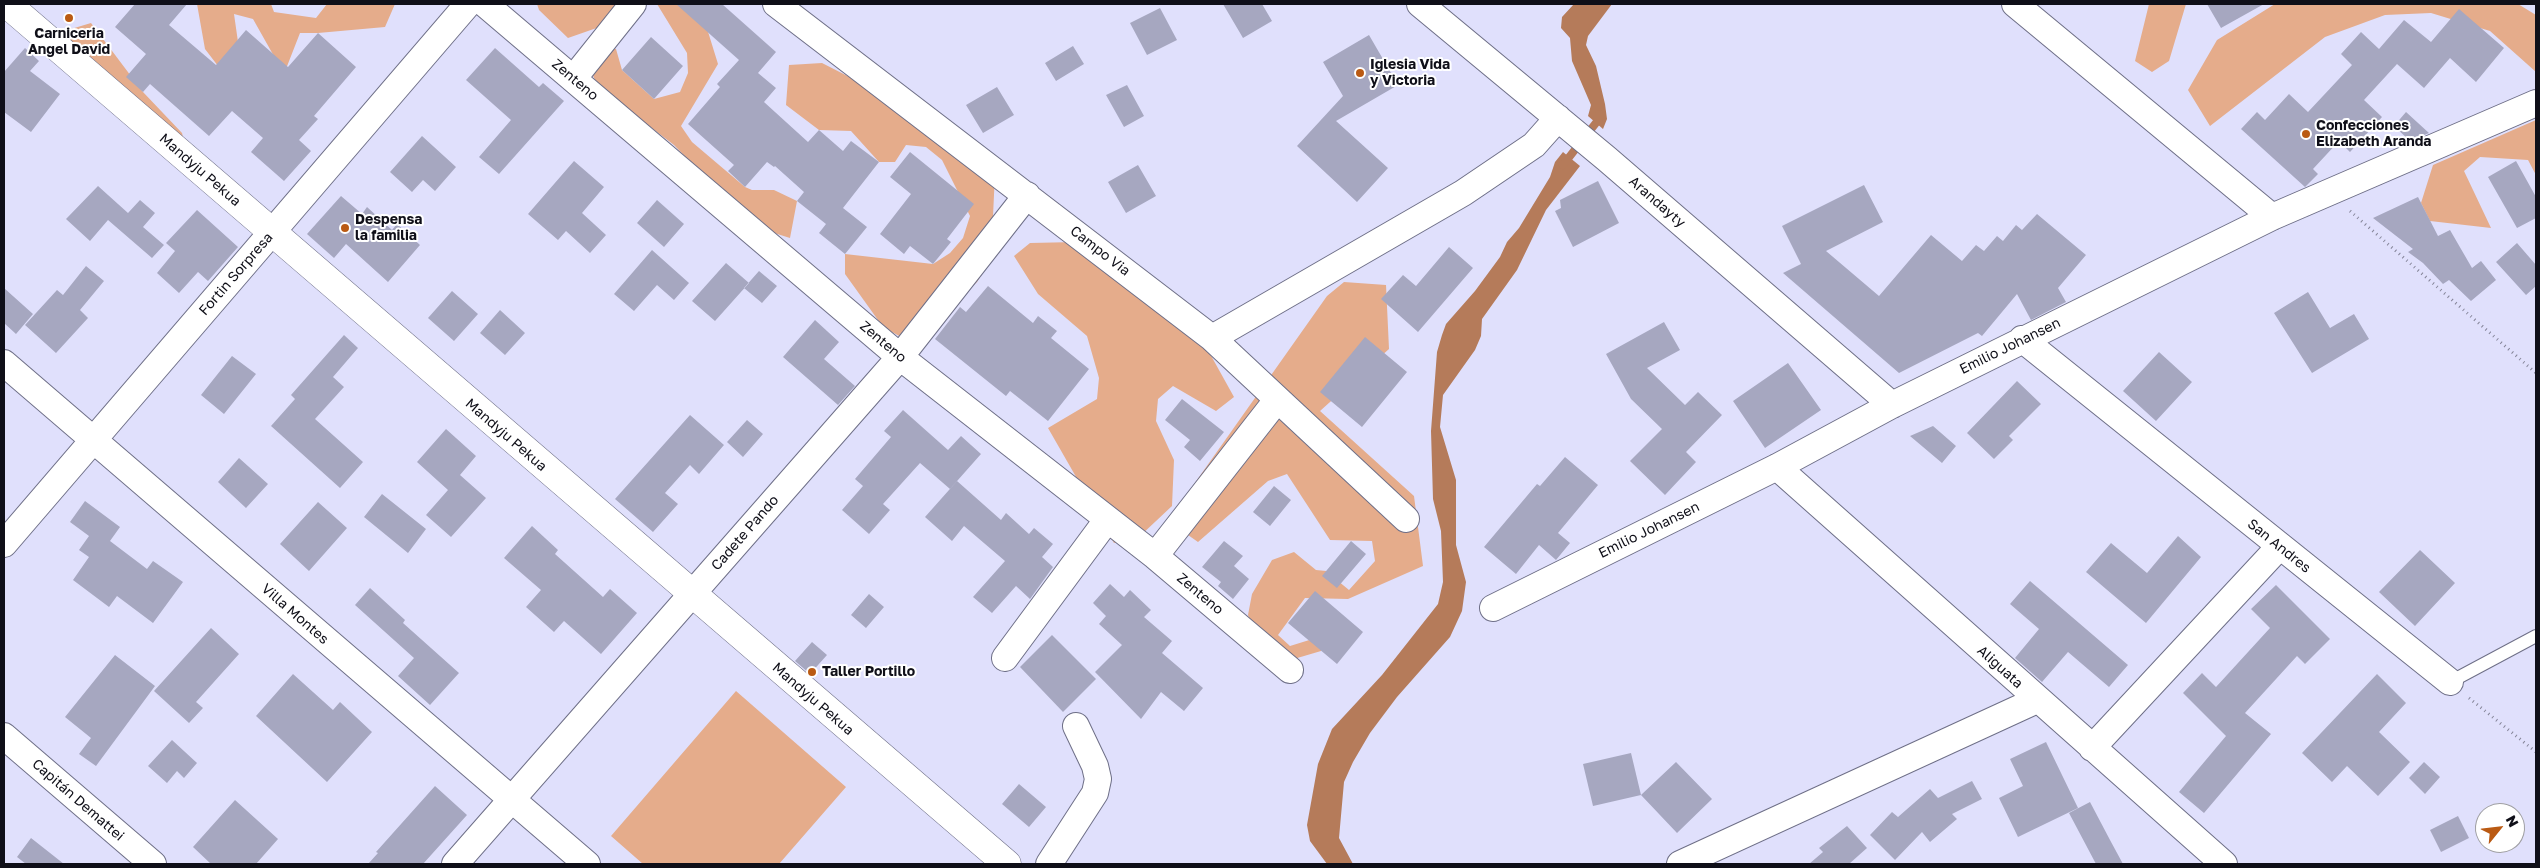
<!DOCTYPE html>
<meta charset="utf-8">
<style>
body{margin:0}
#map{position:relative;width:2540px;height:868px;overflow:hidden;background:#e0e0fc;font-family:"Golos Text",sans-serif}
canvas{display:block}
.frame{position:absolute;inset:0;border:5px solid #0f0f18;pointer-events:none}
.north{position:absolute;left:2475px;top:803px;width:50px;height:50px;box-sizing:border-box;background:#fff;border:1px solid #9f9fa3;border-radius:50%;rotate:61deg;font-size:14px;font-weight:700;line-height:20px;text-align:center;color:#0f0f18}
.north::after{content:'';display:block;margin:auto;width:18px;height:22px;background:#ba5a13;clip-path:polygon(50% 0,100% 100%,50% 72%,0 100%)}
</style>
<div id="map">
<canvas width="2540" height="868"></canvas>
<div class="frame"></div>
<div class="north">N</div>
</div>
<script>
const g = document.querySelector('canvas').getContext('2d');
g.lineJoin = 'round';
function fill(path, color) { g.fillStyle = color; g.fill(path, 'evenodd'); }
const shape = rows => new Path2D(rows.map(r => 'M' + r).join(''));
function trace(path, color, width, dash) { g.strokeStyle = color; g.lineWidth = width; g.lineCap = dash ? 'butt' : 'round'; g.setLineDash(dash || []); g.stroke(path); }
function write(font, color, halo, rows, align = 'center') {
  g.font = font + ' "Golos Text",sans-serif'; g.lineWidth = 4; g.setLineDash([]); g.textBaseline = 'middle'; g.strokeStyle = halo; g.fillStyle = color; for (const [text, x, y, turn = 0] of rows) {
    g.save(); g.translate(x, y); g.rotate((+turn || 0) * Math.PI / 180); g.textAlign = isNaN(turn) ? turn : align; if (halo) g.strokeText(text, 0, 0); g.fillText(text, 0, 0); g.restore();
  }
}
const green = shape([
 [197,4,271,4,274,12,316,18,327,4,395,4,385,27,318,33,300,33,284,74,253,19,234,14,240,56,218,66,205,49],
 [537,4,636,4,628,17,568,38,539,10],
 [657,4,714,4,705,22,718,64,681,126,692,142,745,187,752,190,774,190,797,201,790,238,752,226,674,145,598,87,588,64,595,42,616,49,622,70,654,99,680,92,688,73,687,53],
 [2149,4,2186,4,2169,61,2152,72,2135,61],
 [2275,4,2518,4,2536,15,2536,72,2490,31,2431,13,2385,15,2325,37,2210,126,2188,90,2217,40],
 [91,23,143,92,182,133,186,150,68,50,71,29],
 [822,63,926,116,995,173,991,260,977,282,926,329,901,337,883,327,845,274,845,254,933,264,950,253,963,238,970,216,942,160,926,147,906,145,895,162,879,162,851,131,819,130,786,105,789,65],
 [2536,120,2536,175,2528,160,2480,157,2464,171,2491,228,2430,221,2421,203,2433,165],
 [1076,242,1199,334,1234,397,1216,411,1173,386,1158,399,1156,421,1174,460,1172,506,1139,537,1114,543,1048,428,1097,399,1099,378,1087,336,1038,294,1014,256,1030,243],
 [1344,282,1386,285,1389,349,1320,411,1414,496,1423,566,1348,599,1305,598,1278,635,1290,646,1332,633,1321,651,1277,664,1261,654,1248,615,1252,594,1272,560,1294,552,1316,570,1326,571,1349,590,1375,561,1372,541,1330,540,1287,474,1268,481,1198,542,1168,521,1327,296],
 [736,691,846,787,779,864,643,864,611,836]
]);
const water = shape([
 [1574,4,1612,4,1588,36,1586,45,1596,66,1605,104,1607,119,1603,129,1588,116,1591,105,1572,61,1570,38,1561,28,1562,17],
 [1563,152,1580,166,1546,210,1517,270,1482,319,1481,336,1475,350,1443,395,1440,427,1456,480,1456,545,1466,582,1462,611,1450,637,1397,697,1370,733,1353,762,1344,782,1339,838,1353,864,1327,864,1310,841,1307,825,1318,764,1332,729,1382,675,1438,604,1443,582,1441,531,1433,499,1431,431,1437,352,1442,335,1446,324,1475,291,1500,257,1507,242,1519,228,1550,177,1555,162]
]);
const stream = shape([
 [1563,165,1599,119,1599,114]
]);
const building = shape([
 [135,4,187,4,169,25,216,65,246,30,288,67,318,33,356,67,314,116,318,119,299,140,311,151,284,181,251,152,263,138,232,111,209,136,150,84,143,92,126,77,146,54,115,27],
 [676,4,722,4,776,52,758,73,776,88,764,102,808,142,819,130,843,151,851,141,879,162,843,208,867,227,845,254,819,233,826,224,797,201,804,192,775,166,774,167,767,162,745,187,728,171,734,165,688,124,720,87,717,84,739,60],
 [1223,4,1262,4,1272,21,1243,38],
 [2207,4,2264,4,2221,28],
 [1160,8,1177,40,1147,55,1130,23],
 [2459,9,2504,48,2476,82,2450,58,2424,88,2397,64,2364,100,2382,117,2350,152,2339,141,2313,169,2318,174,2305,187,2241,129,2257,112,2265,120,2289,94,2308,112,2352,65,2341,54,2361,32,2379,49,2404,20,2431,42],
 [1369,35,1398,85,1336,121,1388,168,1357,202,1297,146,1343,96,1323,62],
 [651,37,683,66,654,99,622,70],
 [1073,46,1084,64,1056,81,1045,63],
 [25,48,39,61,30,71,60,94,31,132,4,112,4,72],
 [495,48,539,87,543,83,564,101,499,174,479,157,511,120,466,80],
 [1127,85,1144,116,1124,127,1106,95],
 [997,87,1014,115,983,133,966,105],
 [2406,112,2429,133,2410,141,2394,126],
 [422,136,456,167,435,191,423,180,412,192,390,172],
 [910,152,974,204,947,239,951,242,933,264,910,246,904,254,880,234,911,194,890,177],
 [574,161,604,187,582,213,606,235,590,253,566,231,558,240,528,214],
 [2516,161,2536,197,2536,218,2517,228,2488,177],
 [1138,165,1156,196,1126,213,1108,182],
 [1598,181,1619,223,1573,247,1555,211,1561,208,1560,200],
 [1864,185,1883,222,1826,251,1879,296,1931,235,1962,261,1976,245,1984,251,1997,236,2003,241,2016,225,2022,230,2037,214,2086,255,2058,288,2066,302,2031,320,2017,294,1982,336,1978,333,1899,373,1783,273,1801,264,1782,226],
 [98,186,128,213,140,200,155,213,143,227,164,245,152,258,108,220,90,241,66,219],
 [341,196,362,214,367,207,392,230,397,224,420,245,388,282,346,244,334,258,307,234],
 [2418,197,2438,236,2450,230,2472,268,2481,261,2496,280,2471,301,2449,280,2443,284,2423,263,2408,252,2413,249,2373,218],
 [657,200,684,224,664,247,637,223],
 [197,210,238,247,208,281,198,272,179,293,157,273,175,251,166,243],
 [2517,243,2536,265,2536,286,2526,295,2496,262],
 [1449,247,1473,268,1418,332,1381,299,1403,275,1416,286],
 [652,250,689,283,674,300,657,285,634,311,614,294],
 [726,263,749,283,715,321,692,301],
 [86,266,104,281,80,310,88,318,56,353,25,325,57,290,63,295],
 [759,271,777,286,762,303,744,288],
 [988,286,1033,323,1038,316,1057,331,1051,338,1089,369,1048,421,1010,391,1006,396,935,339,960,307,966,312],
 [4,288,33,314,16,334,4,323],
 [452,291,478,314,454,341,428,318],
 [2308,292,2330,328,2354,314,2369,339,2312,373,2274,313],
 [500,310,525,333,505,355,480,333],
 [815,320,839,342,824,359,855,386,838,405,783,357],
 [1664,322,1680,350,1647,368,1685,405,1698,392,1722,415,1686,452,1696,462,1665,495,1630,461,1662,429,1631,399,1606,354],
 [344,335,358,348,333,377,344,387,315,419,363,462,340,488,271,426,295,399,291,395],
 [1365,337,1407,372,1362,427,1320,392],
 [2159,352,2192,382,2156,421,2123,391],
 [232,356,256,374,224,414,201,395],
 [1788,363,1821,410,1765,448,1733,401],
 [2017,381,2041,404,2009,436,2013,440,1994,459,1967,433],
 [1182,399,1224,432,1200,461,1184,447,1190,440,1165,420],
 [903,410,948,450,961,436,981,454,950,489,920,463,883,504,890,510,869,534,842,510,863,486,855,479,891,437,884,431],
 [690,415,724,445,699,474,690,465,665,493,678,504,653,532,615,499],
 [747,420,763,434,743,457,727,442],
 [1933,426,1956,446,1942,463,1910,436],
 [446,429,476,456,460,475,486,498,451,537,426,515,448,490,417,462],
 [1565,457,1598,485,1558,533,1570,543,1556,560,1539,545,1516,574,1484,547,1537,484,1540,486],
 [239,458,268,484,246,508,218,482],
 [957,481,1001,520,1006,513,1029,534,1034,528,1053,544,1042,557,1053,567,1030,599,1016,586,992,613,973,597,1005,561,964,526,952,541,925,517],
 [1274,486,1291,500,1270,526,1253,512],
 [382,494,426,529,408,553,364,517],
 [85,501,120,527,110,541,147,569,153,561,183,582,153,623,117,596,109,607,73,580,89,557,79,550,89,536,70,522],
 [318,502,347,528,309,571,280,544],
 [532,526,558,550,555,554,603,597,610,589,637,613,601,654,564,621,554,632,526,607,541,590,504,558],
 [2178,536,2201,557,2146,623,2086,572,2111,543,2147,573],
 [1224,541,1243,556,1234,566,1249,579,1233,599,1218,586,1221,582,1202,567],
 [1351,541,1366,554,1337,588,1322,576],
 [2420,550,2455,583,2415,626,2379,592],
 [2030,581,2128,665,2109,687,2068,652,2042,682,2015,658,2039,629,2010,604],
 [1110,584,1124,597,1130,590,1151,610,1144,617,1172,641,1162,653,1203,688,1184,711,1161,692,1141,719,1095,672,1122,645,1099,624,1106,616,1093,603],
 [2276,585,2330,639,2305,664,2297,656,2245,713,2271,734,2204,813,2179,792,2226,736,2183,693,2202,673,2216,687,2270,628,2251,609],
 [370,588,405,620,403,623,459,673,430,705,398,676,414,658,355,605],
 [1315,591,1363,632,1337,664,1288,623],
 [869,594,884,607,866,628,851,615],
 [211,628,239,654,196,702,203,708,189,723,154,691],
 [1052,635,1096,679,1063,712,1020,667],
 [812,642,827,655,810,674,795,661],
 [115,655,155,686,96,766,79,754,91,738,65,717],
 [293,674,333,710,340,702,372,732,327,782,256,716],
 [2377,674,2406,703,2379,732,2410,762,2378,796,2347,766,2332,782,2302,753],
 [172,740,197,763,184,778,177,771,167,783,148,766],
 [2046,742,2078,808,2018,837,1999,798,2023,786,2010,759],
 [1631,753,1641,795,1593,806,1583,764],
 [1676,762,1712,799,1677,833,1641,795],
 [2424,762,2440,777,2425,794,2409,778],
 [1972,781,1982,799,1952,814,1957,819,1930,842,1922,832,1895,860,1870,835,1892,812,1898,817,1930,789,1938,798],
 [1019,784,1046,807,1029,827,1002,804],
 [435,786,467,815,423,864,368,864,378,853,376,852],
 [235,800,278,839,256,864,211,864,193,847],
 [2090,802,2110,840,2123,864,2096,864,2069,813],
 [2458,816,2469,838,2441,852,2430,830],
 [1847,826,1867,848,1849,864,1809,864,1823,852,1819,848],
 [31,838,64,864,26,864,17,857]
]);
const path = shape([
 [2350,211,2536,373],
 [2469,698,2536,752]
]);
const service = shape([
 [2450,682,2536,636]
]);
const minor = shape([
 [485,4,900,357,1155,556,1290,670],
 [776,4,1212,338,1406,519],
 [1420,4,1607,159,1892,405],
 [2015,4,2272,217],
 [573,79,633,4],
 [1212,338,1463,193,1534,145,1558,118],
 [2022,339,2450,682],
 [4,363,587,864],
 [1777,467,2224,864],
 [4,544,468,4],
 [1155,556,1277,400],
 [1493,608,1777,467,1892,405,2272,217,2536,103],
 [1005,658,1107,520],
 [4,736,153,864],
 [2092,748,2280,546],
 [455,864,900,357,1027,195],
 [1049,864,1095,793,1098,779,1095,766,1076,726],
 [1680,864,2037,700]
]);
const tertiary = shape([
 [7,4,1007,864]
]);
const markers = [
 [69,18,5,"#ba5a13"],
 [1360,73,5,"#ba5a13"],
 [2306,134,5,"#ba5a13"],
 [345,228,5,"#ba5a13"],
 [812,672,5,"#ba5a13"]
];
const poiNames = [
 ["Carniceria",69,34,"center"],
 ["Angel David",69,50,"center"],
 ["Iglesia Vida",1370,65],
 ["y Victoria",1370,81],
 ["Confecciones",2316,126],
 ["Elizabeth Aranda",2316,142],
 ["Despensa",355,220],
 ["la familia",355,236],
 ["Taller Portillo",822,672]
];
const streetNames = [
 ["Zenteno",575,80,40],
 ["Mandyju Pekua",200,170,41],
 ["Arandayty",1657,202,41],
 ["Campo Via",1100,251,38],
 ["Fortin Sorpresa",236,274,-49],
 ["Zenteno",883,342,40],
 ["Emilio Johansen",2010,346,-26],
 ["Mandyju Pekua",506,435,41],
 ["Emilio Johansen",1649,530,-26],
 ["Cadete Pando",745,533,-49],
 ["San Andres",2279,546,39],
 ["Zenteno",1200,594,40],
 ["Villa Montes",295,614,41],
 ["Aliguata",2000,667,42],
 ["Mandyju Pekua",813,699,41],
 ["Capitán Demattei",78,800,41]
];
fill(green, '#e5ac8b');
fill(water, '#b57b5a');
trace(stream, '#b57b5a', 8);
fill(building, '#a6a7c0');
trace(service, '#6e6f87', 14);
trace(minor, '#6e6f87', 28);
trace(tertiary, '#6e6f87', 29);
trace(path, '#858599', 3, [1, 4]);
trace(service, '#fff', 12);
trace(minor, '#fff', 26);
trace(tertiary, '#fff', 28);
for (const [x, y, r, color] of markers) { const dot = new Path2D(); dot.arc(x, y, r, 0, 2 * Math.PI); g.fillStyle = color; g.fill(dot); trace(dot, '#fff', 2); }
write('bold 14px', '#0f0f18', '#fff', poiNames, 'left');
write('14px', '#0f0f18', '#fff', streetNames);
</script>
